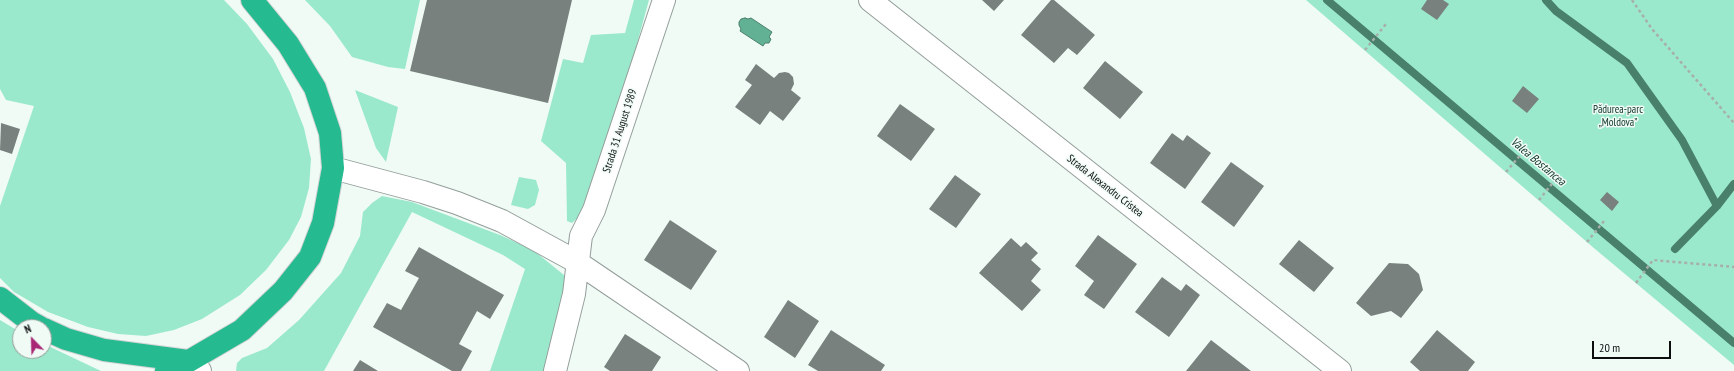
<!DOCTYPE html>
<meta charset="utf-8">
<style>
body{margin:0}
#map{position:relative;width:1734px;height:371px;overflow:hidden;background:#f0fbf6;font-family:"PT Sans Narrow",sans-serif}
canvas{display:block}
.north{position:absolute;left:12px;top:319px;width:40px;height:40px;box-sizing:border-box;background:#f0fbf6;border:1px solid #959d99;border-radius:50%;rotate:337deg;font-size:11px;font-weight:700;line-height:16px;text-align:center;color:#0c0f0e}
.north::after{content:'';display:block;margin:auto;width:14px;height:18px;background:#a82876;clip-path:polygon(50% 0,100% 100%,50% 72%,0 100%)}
.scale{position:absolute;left:1592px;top:341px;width:79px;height:18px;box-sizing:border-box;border:2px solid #0c0f0e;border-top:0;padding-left:5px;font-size:12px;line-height:14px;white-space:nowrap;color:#0c0f0e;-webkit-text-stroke:3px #f0fbf6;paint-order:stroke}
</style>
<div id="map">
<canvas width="1734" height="371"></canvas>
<div class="north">N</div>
<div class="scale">20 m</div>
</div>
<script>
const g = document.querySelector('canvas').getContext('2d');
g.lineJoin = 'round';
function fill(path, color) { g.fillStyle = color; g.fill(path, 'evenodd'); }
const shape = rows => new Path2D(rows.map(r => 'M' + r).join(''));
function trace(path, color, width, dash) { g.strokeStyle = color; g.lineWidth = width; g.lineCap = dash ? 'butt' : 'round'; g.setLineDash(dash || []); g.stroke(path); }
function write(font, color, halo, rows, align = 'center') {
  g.font = font + ' "PT Sans Narrow",sans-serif'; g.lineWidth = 3; g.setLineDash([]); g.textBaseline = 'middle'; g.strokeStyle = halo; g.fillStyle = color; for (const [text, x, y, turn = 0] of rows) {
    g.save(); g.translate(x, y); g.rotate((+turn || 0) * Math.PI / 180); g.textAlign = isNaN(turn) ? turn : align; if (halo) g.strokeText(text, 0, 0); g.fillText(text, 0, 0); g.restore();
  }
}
const green = shape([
 [0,0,224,0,247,24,273,59,290,92,304,128,311,159,309,188,301,217,289,240,266,270,240,295,202,319,174,330,146,336,118,334,88,327,48,312,14,292,0,278,0,206,34,106,6,100,0,89],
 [305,0,420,0,405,69,388,67,352,57,330,26],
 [634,0,649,0,616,120,581,215,572,223,567,221,566,163,541,141,563,59,583,63,591,35,625,33],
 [1306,0,1734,0,1734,365,1595,249],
 [355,90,398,107,386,162,376,148],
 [519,177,536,180,539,190,535,205,528,209,511,205],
 [382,196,412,202,500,235,533,250,564,275,564,300,547,371,490,371,525,269,503,255,412,212,324,371,236,371,237,363,242,358,267,348,299,320,341,273,360,236,363,212,372,203],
 [0,320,20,332,20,351,44,351,44,344,101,371,0,371]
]);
const water = shape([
 [745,18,748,19,751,18,772,32,769,37,771,39,769,43,765,43,763,46,740,31,741,29,739,25,739,22,741,19,745,18]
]);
const stream = shape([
 [1327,0,1734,343],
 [1546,0,1556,11,1627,63,1682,140,1717,206],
 [1675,249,1717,206,1734,184]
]);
const building = shape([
 [427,0,572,0,548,103,410,71],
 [982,0,1004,0,994,11],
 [1051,0,1054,0,1095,35,1077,55,1068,48,1054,63,1021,35],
 [1427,0,1443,0,1449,4,1437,20,1421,9],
 [1105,61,1143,92,1120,119,1083,88],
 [756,64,774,78,779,73,785,72,789,73,793,77,794,84,791,90,801,98,783,121,770,111,760,125,735,107,752,85,745,80],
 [1523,86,1539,99,1527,113,1512,101],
 [900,104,935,129,911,161,877,136],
 [1,123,20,129,12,154,0,150],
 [1172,133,1183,141,1187,135,1211,153,1185,189,1150,163],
 [1231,162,1264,186,1234,227,1201,202],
 [955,175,981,194,956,228,929,209],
 [1607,192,1619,202,1612,211,1600,200],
 [670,220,717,251,691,290,644,260],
 [1098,235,1137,264,1104,309,1084,295,1094,281,1075,266],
 [1011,238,1021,247,1026,242,1038,253,1031,260,1041,269,1031,281,1041,290,1022,311,979,273],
 [1299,240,1334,268,1314,292,1279,264],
 [419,247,504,295,490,319,477,311,459,344,472,351,461,371,452,371,373,327,387,303,401,310,419,278,405,271],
 [1389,263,1408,264,1419,274,1423,290,1401,318,1391,311,1371,316,1356,303],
 [1162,277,1181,291,1186,284,1200,295,1169,337,1135,312],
 [788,300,819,321,795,358,764,337],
 [831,330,885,365,881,371,818,371,808,365],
 [1437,330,1475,362,1468,371,1420,371,1410,362],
 [625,334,661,357,652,371,610,371,604,367],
 [1211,340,1251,371,1186,371],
 [360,360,378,371,353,371]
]);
const path = shape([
 [1632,0,1652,29,1734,123],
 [1365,50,1386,24],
 [1506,172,1522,153],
 [1539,200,1555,180],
 [1587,242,1604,221],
 [1636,283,1653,260,1734,267]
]);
const minor = shape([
 [870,0,1340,371],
 [333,168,423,192,457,203,502,221,577,262,738,371],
 [189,361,200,371],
 [555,371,574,294,581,236,594,210,664,0]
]);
const highway = shape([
 [0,298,31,322,40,327],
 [44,329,66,339,104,350,188,361],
 [166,371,189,361,242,330,283,291,310,257,323,223,333,168,330,133,315,88,288,44,252,0]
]);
const parkNames = [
 ["Pădurea-parc",1618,110],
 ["„Moldova”",1618,123]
];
const streetNames = [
 ["Strada 31 August 1989",620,131,-72],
 ["Strada Alexandru Cristea",1105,186,38]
];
const waterNames = [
 ["Valea Bostancea",1538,162,40]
];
fill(green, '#9be9cc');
fill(water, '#63b195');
trace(water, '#49806c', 1);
trace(stream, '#49806c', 8);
fill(building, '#78817d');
trace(minor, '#949e9a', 24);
trace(highway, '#d3d4d4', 24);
trace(path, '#a6afab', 2.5, [3, 3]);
trace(minor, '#fff', 22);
trace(highway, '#25ba90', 22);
write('11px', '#0d3226', '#f0fbf6', parkNames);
write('11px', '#0c0f0e', '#f0fbf6', streetNames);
write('italic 12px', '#0d3226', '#f0fbf6', waterNames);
</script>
